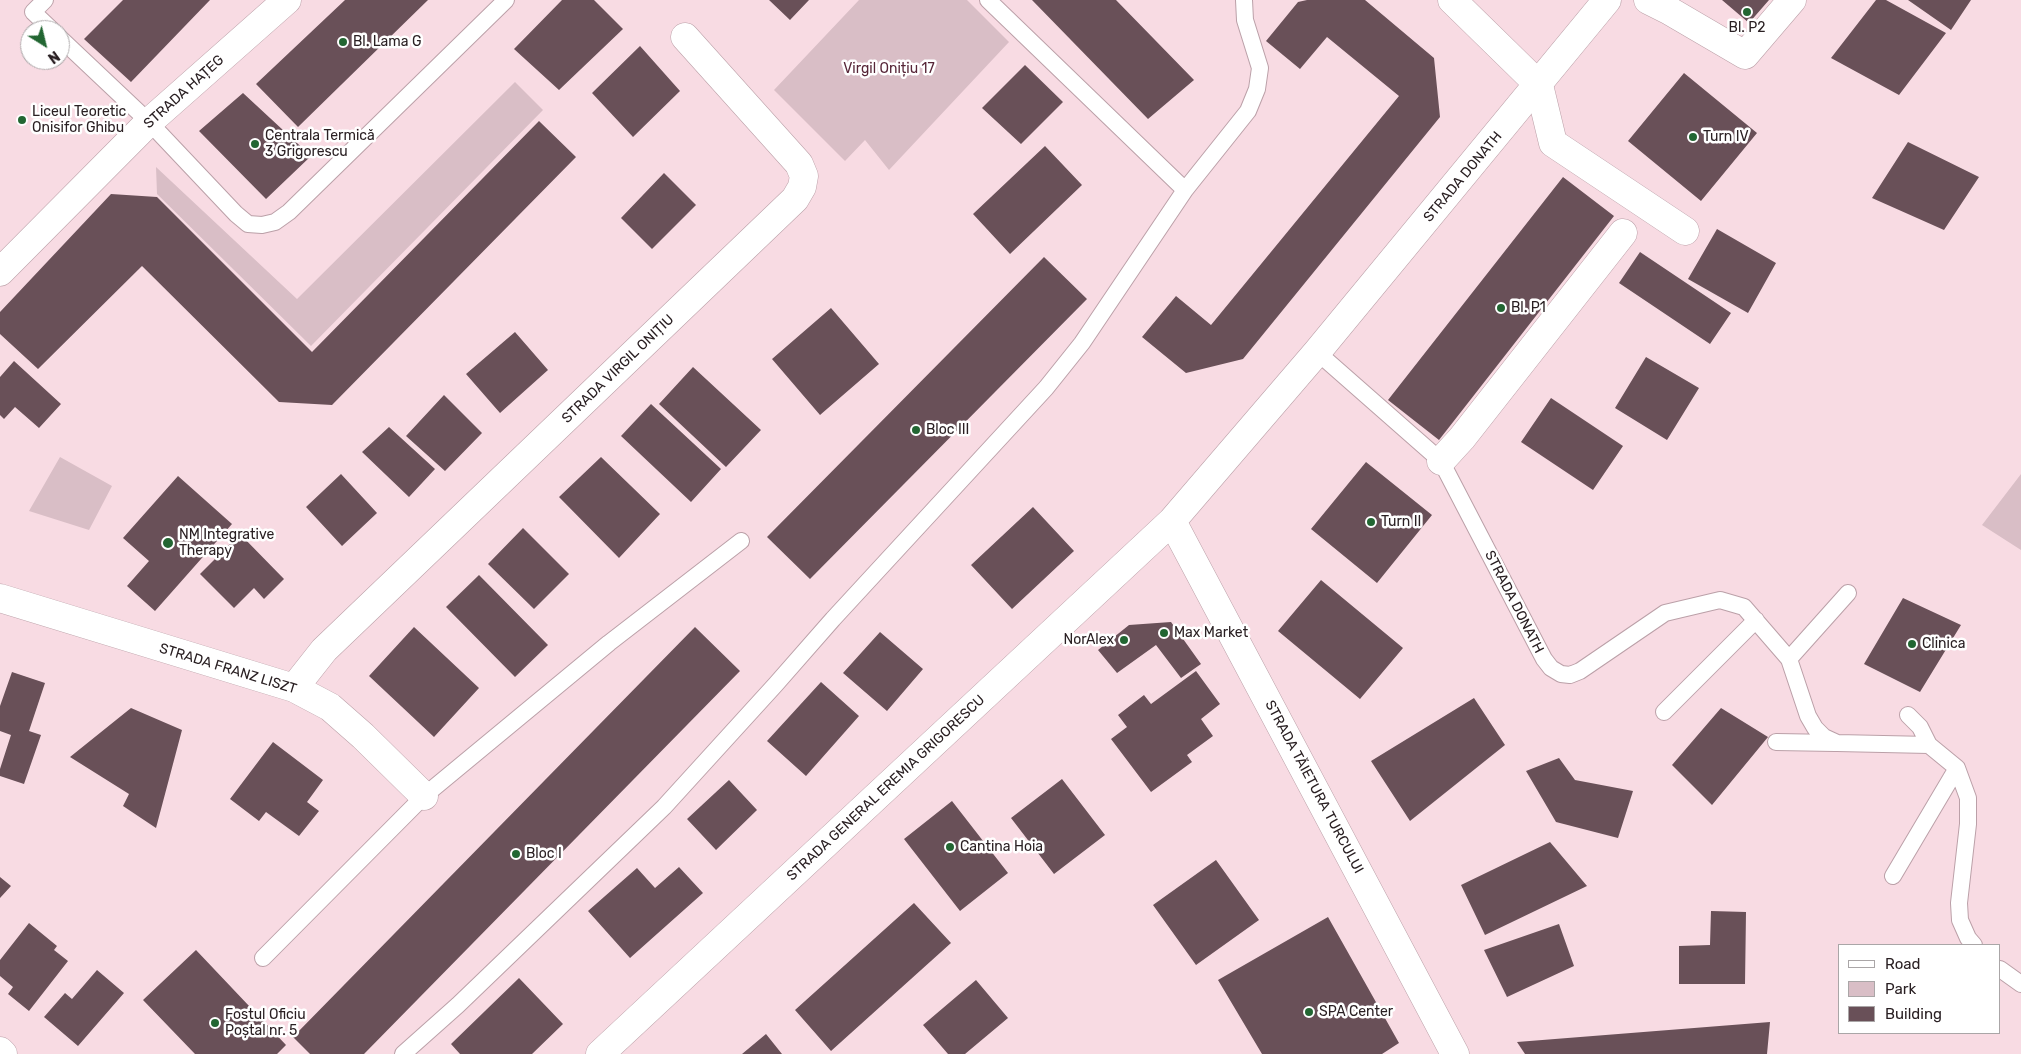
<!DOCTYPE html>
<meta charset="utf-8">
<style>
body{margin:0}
#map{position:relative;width:2021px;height:1054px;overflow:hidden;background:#f8dbe3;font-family:Rubik,sans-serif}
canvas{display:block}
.legend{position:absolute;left:1838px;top:944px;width:162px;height:90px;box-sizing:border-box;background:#fff;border:1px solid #aaa6a7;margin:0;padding:6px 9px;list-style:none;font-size:15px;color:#2a2023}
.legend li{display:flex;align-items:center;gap:10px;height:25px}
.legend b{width:25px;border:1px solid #aaa6a7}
.north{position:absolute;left:20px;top:20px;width:50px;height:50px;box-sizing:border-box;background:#fff;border:1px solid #aaa6a7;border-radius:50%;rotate:144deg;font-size:14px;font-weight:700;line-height:20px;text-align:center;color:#2a2023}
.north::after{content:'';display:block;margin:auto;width:18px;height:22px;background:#226632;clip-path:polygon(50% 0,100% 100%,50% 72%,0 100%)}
</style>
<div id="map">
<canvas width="2021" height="1054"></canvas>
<ul class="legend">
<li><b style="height:6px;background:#fff"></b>Road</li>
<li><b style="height:14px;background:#d9bec6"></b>Park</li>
<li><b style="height:14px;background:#695058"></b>Building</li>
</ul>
<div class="north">N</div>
</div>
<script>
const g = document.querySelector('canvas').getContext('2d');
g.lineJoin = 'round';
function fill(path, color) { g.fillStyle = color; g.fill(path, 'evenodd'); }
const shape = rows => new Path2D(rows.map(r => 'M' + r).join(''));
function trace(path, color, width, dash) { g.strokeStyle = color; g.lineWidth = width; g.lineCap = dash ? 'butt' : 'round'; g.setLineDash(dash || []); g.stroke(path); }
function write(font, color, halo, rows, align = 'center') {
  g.font = font + ' Rubik,sans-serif'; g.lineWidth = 5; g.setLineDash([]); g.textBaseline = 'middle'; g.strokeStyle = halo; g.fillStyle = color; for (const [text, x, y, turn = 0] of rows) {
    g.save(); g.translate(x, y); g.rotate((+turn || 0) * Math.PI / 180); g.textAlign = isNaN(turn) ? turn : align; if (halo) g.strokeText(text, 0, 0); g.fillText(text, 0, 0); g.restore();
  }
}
const green = shape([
 [859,0,967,0,1009,42,889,170,865,140,845,161,774,90],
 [515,82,543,110,311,346,157,194,156,167,297,299],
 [60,457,112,486,89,530,29,511],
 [2021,474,2021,550,1982,525]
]);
const building = shape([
 [123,0,210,0,131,82,84,39],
 [345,0,428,0,298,127,256,84],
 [562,0,594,0,623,29,559,90,514,49],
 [769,0,809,0,790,20],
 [1032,0,1116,0,1194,80,1148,119],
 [1307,0,1365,0,1434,58,1440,117,1243,359,1186,373,1142,337,1176,296,1211,325,1399,96,1327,37,1300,69,1266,41,1298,2],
 [1722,0,1769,0,1749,23],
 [1876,0,1886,0,1946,33,1899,95,1831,58],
 [1908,0,1971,0,1951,30],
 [640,46,680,91,633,137,592,93],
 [1025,65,1063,102,1021,144,982,108],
 [1684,73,1757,133,1701,201,1628,141],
 [243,93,311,156,266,199,199,131],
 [539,121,576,157,332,405,279,402,142,266,38,369,0,334,0,312,111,194,157,197,312,352],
 [1908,142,1979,177,1944,230,1872,198],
 [1045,146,1082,185,1010,254,973,214],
 [664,173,696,205,652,249,621,218],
 [1563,177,1614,216,1439,440,1388,400],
 [1717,229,1776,263,1748,313,1688,279],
 [1640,252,1731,313,1710,344,1619,283],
 [1044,257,1087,299,810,579,767,537],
 [831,308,879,364,820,415,772,359],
 [515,332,548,370,500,413,466,374],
 [1646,357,1699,388,1667,440,1615,408],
 [14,361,61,404,39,428,15,407,4,419,0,415,0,377],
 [693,367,761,430,726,467,659,404],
 [444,395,482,433,445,471,406,436],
 [1551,398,1623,446,1593,490,1521,442],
 [651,404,721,469,691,502,621,436],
 [389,427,435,469,409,497,362,452],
 [601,457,660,514,619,558,559,497],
 [1366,462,1432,515,1377,583,1311,529],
 [341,474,377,513,342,546,306,507],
 [178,476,232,524,155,611,127,586,149,561,123,538],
 [1033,507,1074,551,1012,609,971,565],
 [523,528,569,574,534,609,488,564],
 [240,534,284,579,264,599,254,588,234,608,200,574],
 [479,575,548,645,515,677,446,607],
 [1321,580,1403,648,1360,699,1278,631],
 [1903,598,1961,625,1920,692,1864,664],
 [1171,622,1201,664,1181,678,1156,645,1117,673,1098,650,1129,625],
 [414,627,479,688,434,737,369,676],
 [695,627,740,671,364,1054,310,1054,293,1037],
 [880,632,923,669,887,711,843,673],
 [1196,671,1220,704,1201,719,1213,736,1187,755,1192,762,1151,792,1111,739,1127,727,1118,715,1144,695,1151,704],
 [12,672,45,683,29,731,41,735,24,784,0,776,0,769,11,735,0,731,0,706],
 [821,682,859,716,806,776,767,741],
 [1474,698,1505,745,1410,821,1371,761],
 [131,708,182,730,156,828,123,806,129,794,70,757],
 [1721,708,1768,737,1712,805,1672,765],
 [273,742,323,780,307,802,319,811,299,836,266,812,259,821,230,799],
 [1559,758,1575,780,1633,791,1618,838,1556,822,1526,771],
 [1062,779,1105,835,1054,874,1011,818],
 [729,780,757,810,716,850,687,819],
 [952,801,1008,873,960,911,904,839],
 [1550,842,1587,886,1485,935,1461,885],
 [1216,860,1259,920,1196,965,1153,905],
 [679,867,703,893,630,958,588,911,637,868,655,888],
 [0,877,11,886,0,898],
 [914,903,951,943,831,1051,795,1010],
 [1711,911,1746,912,1745,984,1679,984,1679,946,1710,945],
 [1328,917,1399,1043,1382,1054,1262,1054,1218,980],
 [29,923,57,946,54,950,68,961,29,1011,8,994,13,987,0,976,0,960],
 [1559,924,1574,966,1507,997,1484,950],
 [196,950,286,1045,277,1054,195,1054,143,1000],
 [97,970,124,993,78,1046,44,1017,65,993,72,999],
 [519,978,563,1024,532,1054,460,1054,451,1044],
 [976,980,1008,1018,965,1054,948,1054,923,1025],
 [1770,1022,1767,1054,1525,1054,1517,1042],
 [766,1034,782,1054,742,1054]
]);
const service = shape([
 [45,0,33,12,52,30],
 [988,0,1185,190],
 [60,38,149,122,236,214,248,224,262,225,275,222,289,212,506,0],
 [1317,352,1441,461,1544,659,1551,668,1561,674,1570,675,1580,671,1665,613,1720,600,1744,607,1789,659,1808,716,1815,728,1824,737,1837,743,1929,745,1957,768,1968,798,1968,824,1959,903,1960,920,1968,938,1974,945],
 [1789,659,1848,593],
 [1664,712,1756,620],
 [1908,715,1920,727,1929,745],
 [1776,742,1835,743],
 [1893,876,1957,768],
 [263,958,424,796,609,643,741,541],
 [2000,969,2021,984],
 [403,1054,458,1005,664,807,776,684,833,619,1046,388,1082,343,1185,190,1248,111,1257,89,1260,68,1245,20,1244,0]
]);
const minor = shape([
 [1452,0,1539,85,1553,143,1685,231],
 [1648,0,1668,10,1745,55,1792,0],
 [0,272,149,122,287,0],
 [1441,461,1462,438,1623,233],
 [0,598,294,688,330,707,363,736,424,796],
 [294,688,324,650,795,199,802,187,804,176,799,164,685,37],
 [0,1051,3,1054]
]);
const secondary = shape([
 [1172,521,1455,1054],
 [600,1054,1172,521,1317,352,1607,0]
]);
const markers = [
 [1747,12,5,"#226632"],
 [343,42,5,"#226632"],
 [22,120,5,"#226632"],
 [1693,137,5,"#226632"],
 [255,144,5,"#226632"],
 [1501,308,5,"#226632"],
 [916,430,5,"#226632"],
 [1371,522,5,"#226632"],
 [168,543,6,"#226632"],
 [1164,633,5,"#226632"],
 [1124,640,5,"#226632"],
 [1912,644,5,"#226632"],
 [950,847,5,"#226632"],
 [516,854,5,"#226632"],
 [1309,1012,5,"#226632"],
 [215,1023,5,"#226632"]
];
const poiNames = [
 ["Bl. P2",1747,28,"center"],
 ["Bl. Lama G",353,42],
 ["Liceul Teoretic",32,112],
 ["Onisifor Ghibu",32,128],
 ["Centrala Termică",265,136],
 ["3 Grigorescu",265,152],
 ["Turn IV",1703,137],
 ["Bl. P1",1511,308],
 ["Bloc III",926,430],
 ["Turn II",1381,522],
 ["NM Integrative",179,535],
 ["Therapy",179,551],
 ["Max Market",1174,633],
 ["NorAlex",1114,640,"right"],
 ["Clinica",1922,644],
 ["Cantina Hoia",960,847],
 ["Bloc I",526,854],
 ["SPA Center",1319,1012],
 ["Fostul Oficiu",225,1015],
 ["Poștal nr. 5",225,1031]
];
const parkNames = [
 ["Virgil Onițiu 17",889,69]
];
const streetNames = [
 ["STRADA HAȚEG",184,92,-42],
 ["STRADA DONATH",1463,177,-50],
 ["STRADA VIRGIL ONIȚIU",618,369,-44],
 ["STRADA DONATH",1514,602,63],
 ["STRADA FRANZ LISZT",228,669,17],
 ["STRADA TĂIETURA TURCULUI",1314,787,62],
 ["STRADA GENERAL EREMIA GRIGORESCU",886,788,-43]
];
fill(green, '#d9bec6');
fill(building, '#695058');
trace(service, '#bba0a8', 18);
trace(minor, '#bba0a8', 29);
trace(secondary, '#bba0a8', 29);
trace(service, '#fff', 16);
trace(minor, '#fff', 28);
trace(secondary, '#fff', 28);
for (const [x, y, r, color] of markers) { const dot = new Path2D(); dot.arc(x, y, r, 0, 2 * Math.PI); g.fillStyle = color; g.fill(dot); trace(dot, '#fff', 2); }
write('14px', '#2a2023', '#fff', poiNames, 'left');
write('14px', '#572638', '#fff', parkNames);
write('14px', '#2a2023', '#fff', streetNames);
</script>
